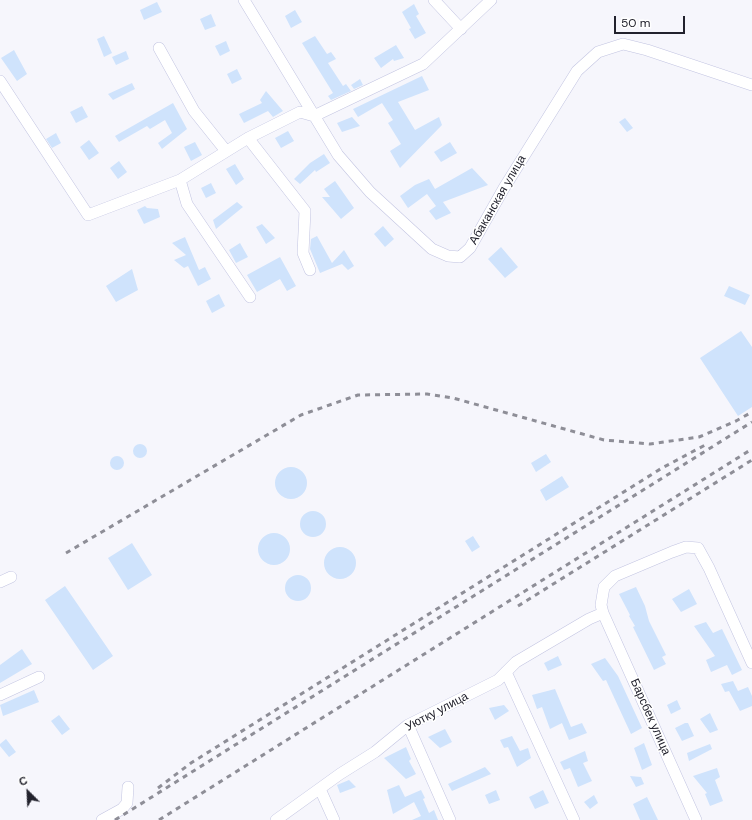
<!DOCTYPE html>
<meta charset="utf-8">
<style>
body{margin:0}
#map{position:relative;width:752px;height:820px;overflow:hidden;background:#f6f6fc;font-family:"DM Sans",sans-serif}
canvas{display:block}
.north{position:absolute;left:8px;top:772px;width:40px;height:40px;-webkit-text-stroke:3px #fff;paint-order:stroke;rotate:336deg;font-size:11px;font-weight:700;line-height:16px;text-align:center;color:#22222d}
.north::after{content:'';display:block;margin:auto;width:14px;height:18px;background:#22222d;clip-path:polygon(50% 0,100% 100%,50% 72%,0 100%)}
.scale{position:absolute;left:614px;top:16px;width:71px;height:18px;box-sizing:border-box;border:2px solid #22222d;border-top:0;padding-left:5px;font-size:12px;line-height:14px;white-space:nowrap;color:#22222d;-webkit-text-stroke:3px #fff;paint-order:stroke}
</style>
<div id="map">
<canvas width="752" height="820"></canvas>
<div class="north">С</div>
<div class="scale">50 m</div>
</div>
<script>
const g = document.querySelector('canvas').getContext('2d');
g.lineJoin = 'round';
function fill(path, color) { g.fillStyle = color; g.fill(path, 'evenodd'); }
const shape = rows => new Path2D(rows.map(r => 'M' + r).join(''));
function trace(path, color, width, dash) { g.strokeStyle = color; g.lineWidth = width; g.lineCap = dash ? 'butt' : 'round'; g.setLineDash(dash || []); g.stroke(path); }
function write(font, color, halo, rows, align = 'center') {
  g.font = font + ' "DM Sans",sans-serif'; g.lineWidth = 3; g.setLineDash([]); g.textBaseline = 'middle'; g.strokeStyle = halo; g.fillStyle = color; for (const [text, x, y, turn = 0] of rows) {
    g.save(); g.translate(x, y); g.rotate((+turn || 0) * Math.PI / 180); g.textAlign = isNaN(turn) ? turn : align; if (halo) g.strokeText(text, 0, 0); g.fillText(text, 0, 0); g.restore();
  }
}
const building = shape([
 [157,2,162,12,144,20,140,10],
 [414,4,419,14,416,16,426,33,415,39,409,29,411,28,402,12],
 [295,10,302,22,291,28,285,16],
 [211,14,216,26,205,30,200,19],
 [104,36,112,53,104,57,97,39],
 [315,36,327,54,331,52,336,59,328,63,343,86,346,84,351,91,331,100,328,96,333,93,302,43],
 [226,41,230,51,220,56,215,46],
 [396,45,404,58,394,61,393,59,381,68,374,58],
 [14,50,27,74,17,81,1,58],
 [126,51,129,59,116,65,112,57],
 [237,69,242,79,232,84,227,74],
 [422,76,429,90,398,102,415,130,439,117,442,125,400,168,390,151,401,144,388,123,393,120,382,103,358,117,353,109],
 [360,79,363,85,354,89,351,85],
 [132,83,135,89,113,100,108,94],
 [266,91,283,111,273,117,268,111,244,123,239,114,262,103,260,100],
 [173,103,187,129,162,149,158,143,172,133,165,120,150,129,147,126,119,142,115,136],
 [82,106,88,117,76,123,70,112],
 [352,117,360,126,342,132,337,123],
 [625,118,633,128,627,132,619,122],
 [288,131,294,141,281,148,275,138],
 [56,133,61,143,52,148,46,139],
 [89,140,99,153,89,160,80,147],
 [195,142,202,155,191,161,184,147],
 [450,142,457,153,441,162,434,152],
 [324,154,330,163,316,172,315,170,300,184,294,179,310,163],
 [119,161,127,172,118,179,110,168],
 [235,164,244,179,236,185,226,169],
 [472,168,488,185,443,202,451,213,436,220,429,211,436,206,427,194,408,208,400,196,415,185,429,179,435,189],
 [335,181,354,208,341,219,322,197,330,197,324,189],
 [211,183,216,193,206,198,201,188],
 [237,202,243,207,216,229,213,220],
 [145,206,147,208,158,209,160,217,144,224,137,210],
 [262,224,275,238,266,244,256,227],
 [383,226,394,239,385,247,374,234],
 [317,236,332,263,344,250,354,266,348,270,342,264,320,273,310,249,311,239],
 [185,237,199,270,205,267,211,279,198,286,188,266,184,268,174,260,186,255,172,243],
 [240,243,248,257,236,263,229,250],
 [501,247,518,267,505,278,488,259],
 [280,257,296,286,287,291,280,279,257,292,247,275],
 [132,269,138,290,116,302,106,286],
 [729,286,750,295,745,305,724,296],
 [219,294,225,306,212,313,206,301],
 [741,331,752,347,752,407,738,416,700,358],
 '133 451a7 7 0 1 1 14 0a7 7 0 1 1-14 0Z',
 [546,454,551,462,536,472,531,463],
 '110 463a7 7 0 1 1 14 0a7 7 0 1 1-14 0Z',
 '275 483a16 16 0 1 1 32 0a16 16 0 1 1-32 0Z',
 [562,476,569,487,546,501,540,490],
 '300 524a13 13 0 1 1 26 0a13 13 0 1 1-26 0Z',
 '258 549a16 16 0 1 1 32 0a16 16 0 1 1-32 0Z',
 [473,536,480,547,472,552,465,541],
 [132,543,152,575,128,590,108,558],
 '324 563a16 16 0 1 1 32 0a16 16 0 1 1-32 0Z',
 '285 588a13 13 0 1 1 26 0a13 13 0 1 1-26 0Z',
 [65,586,113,656,93,670,45,600],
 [636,587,645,606,649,621,666,655,662,657,666,664,654,670,633,627,635,626,629,616,630,615,619,594],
 [689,589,697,604,681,612,672,599],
 [706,622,713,633,722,629,742,670,732,675,727,665,711,672,706,660,715,656,694,626],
 [22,649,32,664,0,683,0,665],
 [558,656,562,665,548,671,544,663],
 [605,658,618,676,642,728,631,734,606,680,603,681,591,664],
 [733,681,738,691,748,687,752,696,752,706,740,711,729,691,725,692,721,684],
 [555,689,571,727,582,723,587,733,569,740,562,723,550,729,542,707,537,709,532,695],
 [34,690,39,702,3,716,0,705],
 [677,700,681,709,671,714,667,705],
 [504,705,509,711,495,720,489,708],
 [710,713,718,730,710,733,700,719],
 [59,715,70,729,62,735,51,721],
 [685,723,688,723,694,736,682,741,675,728],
 [445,729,452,742,440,748,428,737],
 [512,736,520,751,528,748,531,758,517,767,508,747,504,748,500,740],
 [6,739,16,752,9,757,0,746,0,744],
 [644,743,652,765,642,770,634,748],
 [710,744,712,749,689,761,687,753],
 [406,747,411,759,409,761,416,774,406,779,384,758],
 [585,751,588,761,583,763,592,781,578,787,570,768,564,770,560,762],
 [485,767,491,774,452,791,448,784],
 [717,768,720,777,715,780,723,801,710,806,705,794,707,793,693,776],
 [630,776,641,777,644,784,636,787],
 [349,780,356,787,340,793,337,785],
 [399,785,405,797,421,790,425,798,423,799,429,813,434,810,438,820,412,820,421,816,414,802,393,814,387,790],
 [496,790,500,800,489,804,485,795],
 [543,790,549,803,535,809,529,797],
 [594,795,598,803,590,809,584,802],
 [647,797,658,820,640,820,633,804]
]);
const minor = shape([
 [244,0,338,155,370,192,432,249,448,256,460,257,470,248,504,188,577,71,598,52,623,44,647,50,752,85],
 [434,0,461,29],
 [159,48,194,111,226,151],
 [0,81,88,215,180,180,248,138,300,112,314,116,423,64,491,0],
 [248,138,305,211,303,253,310,270],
 [180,180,187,204,250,297],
 [0,582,11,577],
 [506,672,574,820],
 [0,695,39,677],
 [408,725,450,820],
 [320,789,334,820],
 [102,820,122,809,127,803,128,787],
 [276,820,340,774,375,752,408,725,498,680,516,662,589,619,603,613],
 [696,820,603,613,601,605,604,587,615,576,672,552,686,547,698,548,709,568,752,663]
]);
const rail = shape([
 [66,553,301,415,358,395,427,394,453,398,604,440,650,444,699,437,736,421,752,412],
 [518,606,752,460],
 [158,788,191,763,662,468,707,444],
 [115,820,752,422],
 [159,820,752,449]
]);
const streetNames = [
 ["Абаканская улица",498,200,-60],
 ["Уютку улица",437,712,-28],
 ["Барсбек улица",650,717,66]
];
fill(building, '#cfe3fc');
trace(minor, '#c2c4e1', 12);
trace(minor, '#fff', 11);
trace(rail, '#8e8e97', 3, [5, 5]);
write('12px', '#22222d', '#fff', streetNames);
</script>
